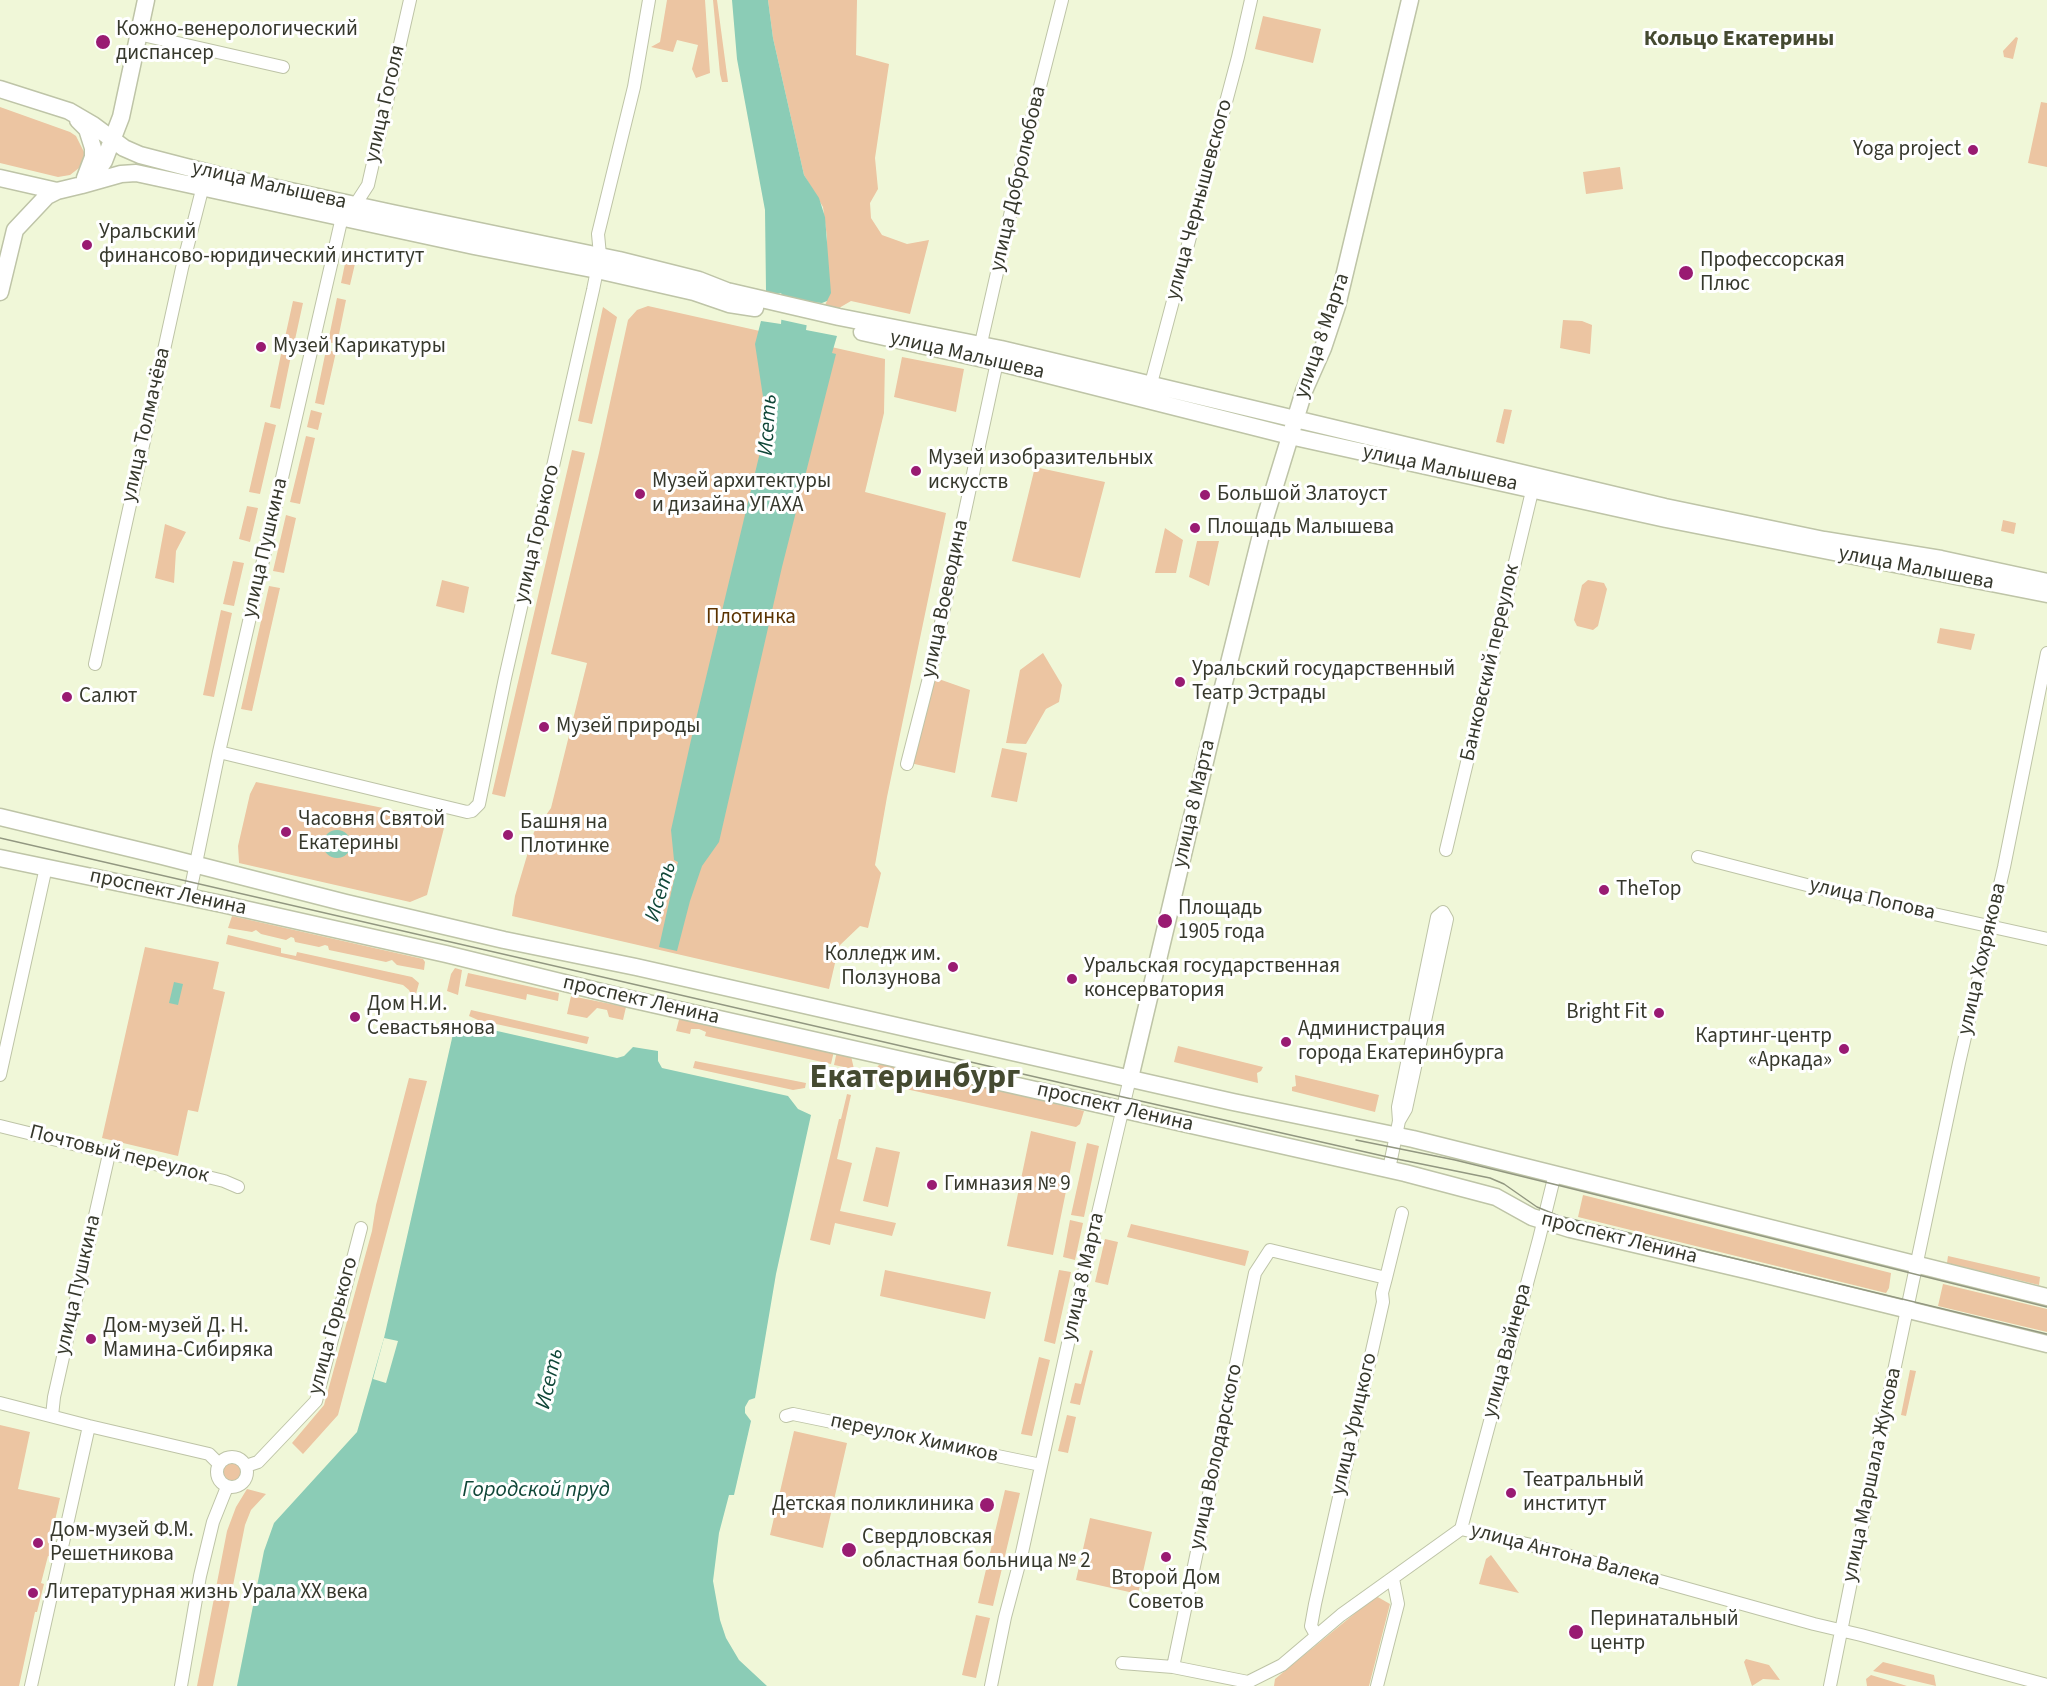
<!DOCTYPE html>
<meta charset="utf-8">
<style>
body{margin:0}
canvas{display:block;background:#f0f7d8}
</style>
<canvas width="2047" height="1686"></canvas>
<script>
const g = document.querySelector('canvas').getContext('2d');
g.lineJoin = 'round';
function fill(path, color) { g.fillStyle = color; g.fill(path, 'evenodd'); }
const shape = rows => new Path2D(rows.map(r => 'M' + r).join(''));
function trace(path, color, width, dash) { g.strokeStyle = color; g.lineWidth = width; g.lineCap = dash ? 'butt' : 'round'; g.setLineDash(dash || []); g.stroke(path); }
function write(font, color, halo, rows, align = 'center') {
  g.font = font + ' "Source Sans 3",sans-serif'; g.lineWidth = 6; g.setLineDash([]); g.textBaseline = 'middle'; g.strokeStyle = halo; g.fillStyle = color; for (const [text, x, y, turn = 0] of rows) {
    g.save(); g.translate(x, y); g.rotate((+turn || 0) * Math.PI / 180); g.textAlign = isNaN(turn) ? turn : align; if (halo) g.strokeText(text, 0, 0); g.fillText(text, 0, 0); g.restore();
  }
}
const green = shape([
 [667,0,705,0,710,73,696,78,692,69,698,45,677,40,673,52,651,47,660,42],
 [713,0,717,0,728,82,722,82,720,74],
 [768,0,857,0,856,55,889,64,875,158,878,189,870,203,871,218,882,235,907,244,929,240,910,314,851,301,839,308,825,305,827,301,827,237,823,207,804,175,773,38],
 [1263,16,1321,29,1313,63,1255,49],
 [2016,37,2018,38,2013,59,2004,57,2003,51],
 [2041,102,2047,103,2047,167,2028,163],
 [0,107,70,132,76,136,84,152,84,157,79,168,70,175,58,177,0,163],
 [1620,167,1623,189,1586,194,1583,172],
 [348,249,358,251,350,285,341,283],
 [337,298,346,300,337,344,328,342],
 [293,301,303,303,294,344,284,342],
 [648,306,885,359,884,413,865,492,946,513,887,797,875,865,881,873,868,928,860,926,839,946,829,989,512,916,515,896,534,832,551,808,587,663,551,654,599,453,628,320,637,310],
 [603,307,617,317,592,424,578,421],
 [1563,320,1582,321,1592,325,1590,354,1560,348],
 [326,350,336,352,324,405,315,403],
 [281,354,291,356,280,409,270,407],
 [902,357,964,369,956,412,894,397],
 [1504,409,1512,410,1504,444,1496,442],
 [311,410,322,413,318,430,307,427],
 [265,422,276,425,260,494,249,492],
 [306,436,315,438,300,504,290,502],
 [572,450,585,453,505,797,492,794],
 [1035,467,1105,482,1080,578,1012,561],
 [247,506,258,508,250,542,239,539],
 [286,515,296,518,284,573,273,571],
 [2003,520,2016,523,2014,534,2001,531],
 [165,524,186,532,176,551,174,583,155,578],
 [1165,528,1183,540,1176,573,1155,573],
 [1197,541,1219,541,1209,586,1189,577],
 [233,561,244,563,234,606,223,604],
 [442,580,469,587,464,613,436,606],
 [1588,580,1604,583,1607,589,1598,626,1593,630,1577,626,1574,620,1582,585],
 [269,586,280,588,252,711,241,709],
 [221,610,232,613,214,697,203,695],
 [1940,628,1975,634,1971,650,1937,643],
 [1043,653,1062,685,1059,702,1046,709,1026,744,1006,743,1020,670],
 [933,677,970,690,955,773,910,763],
 [1002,748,1027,753,1017,802,991,797],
 [256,782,432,818,444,828,427,895,410,902,239,863,238,846,250,794],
 [232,916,423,959,425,962,424,970,397,965,392,960,386,962,329,950,328,946,325,945,319,947,295,942,294,938,291,937,286,940,261,934,256,930,252,932,228,928],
 [228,935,281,948,281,953,296,956,297,952,412,977,419,983,414,1001,409,990,403,985,226,944],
 [145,947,219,962,213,989,225,992,198,1112,188,1110,178,1156,102,1138],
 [455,968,462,970,458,995,447,991,451,974],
 [468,973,559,993,558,1001,527,994,526,1000,465,986],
 [847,973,865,977,864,985,845,981],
 [571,996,626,1007,623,1020,609,1017,607,1010,597,1008,587,1018,567,1014],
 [471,1010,589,1037,587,1044,478,1020,469,1016],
 [680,1016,834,1051,831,1064,705,1036,706,1032,699,1029,691,1029,690,1034,676,1031],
 [1178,1046,1263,1067,1261,1071,1257,1073,1258,1083,1174,1062],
 [837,1051,851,1056,854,1069,834,1065],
 [695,1061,806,1083,805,1088,793,1090,693,1068],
 [879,1065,886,1065,977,1084,1084,1111,1080,1124,1076,1127,870,1081,872,1073],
 [1295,1075,1379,1095,1375,1112,1292,1091,1292,1087,1296,1086],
 [409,1078,427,1081,338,1415,303,1454,292,1443,324,1405,372,1231,376,1205],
 [847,1094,851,1095,837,1159,852,1163,840,1211,896,1223,892,1236,835,1223,830,1245,810,1240,839,1119,841,1119],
 [1031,1131,1076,1142,1053,1255,1007,1246],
 [1087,1143,1099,1146,1084,1217,1071,1215],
 [876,1147,900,1152,888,1207,863,1201],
 [1583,1195,1891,1273,1889,1288,1886,1293,1578,1217],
 [1070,1220,1083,1223,1075,1260,1063,1257],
 [1131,1224,1249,1251,1245,1266,1127,1237],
 [1105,1239,1118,1242,1108,1285,1095,1282],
 [1948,1256,2040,1277,2039,1285,1947,1263],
 [885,1270,991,1292,985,1319,880,1296],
 [1059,1270,1071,1272,1055,1344,1044,1341],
 [1943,1284,2047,1309,2047,1332,1938,1306],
 [1090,1350,1093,1351,1080,1405,1070,1403,1075,1383,1081,1384],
 [1039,1357,1050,1360,1032,1436,1021,1434],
 [1910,1370,1916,1371,1906,1416,1901,1415],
 [1067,1415,1076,1417,1068,1453,1058,1451],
 [0,1425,30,1432,18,1489,60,1498,52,1534,56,1535,51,1557,48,1556,41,1583,44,1584,37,1612,35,1612,19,1686,0,1686],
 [794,1431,847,1443,823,1548,770,1535],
 '219 1472a12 12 0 1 1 24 0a12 12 0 1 1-24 0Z',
 [247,1489,266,1494,251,1510,245,1525,213,1686,197,1686,227,1531,236,1507],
 [1005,1490,1020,1493,993,1606,978,1603],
 [1090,1518,1152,1532,1138,1594,1076,1580],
 [1491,1555,1519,1593,1479,1584,1486,1559],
 [1376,1596,1390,1604,1369,1686,1274,1686,1275,1679],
 [976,1615,990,1618,976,1678,962,1675],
 [1746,1659,1769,1665,1780,1680,1763,1679,1752,1686,1744,1662],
 [1883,1662,1934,1675,1936,1686,1873,1671],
 [1871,1675,1907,1686,1867,1686,1866,1679]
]);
const water = shape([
 [732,0,768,0,773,38,804,175,819,198,825,217,831,293,827,301,822,303,810,302,806,330,837,336,832,353,836,354,782,567,719,842,702,866,690,901,677,951,659,947,678,862,674,860,671,830,691,740,767,423,755,344,761,321,781,324,783,297,781,293,771,295,766,291,765,210,737,59],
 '323 844a14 14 0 1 1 28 0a14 14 0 1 1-28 0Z',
 [174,982,183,984,178,1005,169,1003],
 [475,1026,617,1058,624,1056,633,1047,658,1051,658,1061,662,1068,788,1096,798,1109,811,1115,776,1274,755,1398,749,1400,745,1407,745,1413,751,1421,734,1495,729,1495,719,1533,713,1581,720,1620,726,1638,739,1660,767,1686,237,1686,264,1551,274,1523,357,1432,384,1338,453,1034,467,1032]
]);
const pier = shape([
 [764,292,827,305,822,306,813,305,810,326,778,319,780,298],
 [384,1338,398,1341,386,1383,373,1379]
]);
const minor = shape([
 [138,34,283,67],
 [979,352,1033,114,1062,0],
 [1149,391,1238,57,1251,0],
 [95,664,182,268,203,186],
 [219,752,467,812,472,811,479,804,505,678,593,290,600,255,598,234,634,87,649,0],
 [907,764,930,674,997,362],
 [1446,850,1534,483],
 [1698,857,1834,892,2047,939],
 [189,897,219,752,342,217,355,205,368,185,410,0],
 [0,1075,46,867],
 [0,1126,224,1181,238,1187],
 [1389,1169,1399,1121,1406,1109,1447,919,1443,912,1437,917,1398,1107,1399,1121],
 [0,1403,89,1426,209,1454,219,1464],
 [52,1416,54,1397,109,1154],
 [786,1416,793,1414,1041,1465],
 '217 1472a15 15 0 1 1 30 0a15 15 0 1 1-30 0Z',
 [246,1466,258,1462,316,1401,361,1228],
 [1461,1529,1539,1239,1555,1174],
 [1316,1635,1311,1626,1315,1604,1383,1302,1382,1293,1386,1278,1402,1213],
 [1122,1663,1173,1667,1248,1682,1282,1665,1341,1615,1461,1529,1527,1544,1814,1624,1861,1635,2047,1685],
 [1173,1667,1255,1273,1270,1250,1386,1278],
 [31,1686,89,1426],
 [181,1686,200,1576,213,1522,227,1487],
 [991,1686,1005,1617,1021,1557,1078,1298,1130,1078],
 [1377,1686,1398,1604,1393,1579],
 [1830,1686,1883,1423,1959,1063,2004,867,2047,653]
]);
const major = shape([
 [0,89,69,111,93,125,124,148,140,155,221,176,392,213,619,260,699,280,727,291,839,317,1001,349,1665,507,1824,540,1941,559,2047,582],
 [78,120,87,129,93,148,93,157,85,178],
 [0,178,57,191],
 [82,185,121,174,136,173,474,246,597,270,694,292,729,304,755,308],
 [0,292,15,230,47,196,57,191,82,185,98,170,104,161,121,117,146,0],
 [862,332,997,362,1290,436,1666,519,2047,594],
 [0,817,162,856,346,903,504,940,636,967,1233,1102,1413,1139,2047,1297],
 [0,858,222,904,446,954,630,999,1405,1173,1496,1197,1532,1217,1570,1229,1750,1271,2047,1344],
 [1130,1078,1218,707,1266,515,1304,391,1323,348,1337,306,1410,0]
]);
const tram = shape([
 [0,838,1092,1090,1392,1158,1490,1178,1504,1184,1537,1207,1559,1216,2047,1334],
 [1356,1140,1455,1160,1553,1184,2047,1307]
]);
const markers = [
 [103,42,8,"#991b72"],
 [1973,150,6,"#991b72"],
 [87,245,6,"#991b72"],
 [1686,273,8,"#991b72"],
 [261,347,6,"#991b72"],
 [916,471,6,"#991b72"],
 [640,494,6,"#991b72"],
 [1205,495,6,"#991b72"],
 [1195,528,6,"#991b72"],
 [1180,682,6,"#991b72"],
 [67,697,6,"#991b72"],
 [544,727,6,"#991b72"],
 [286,832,6,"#991b72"],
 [508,835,6,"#991b72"],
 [1604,890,6,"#991b72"],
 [1165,921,8,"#991b72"],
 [953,967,6,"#991b72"],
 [1072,979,6,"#991b72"],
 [1659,1013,6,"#991b72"],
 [355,1017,6,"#991b72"],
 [1286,1042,6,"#991b72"],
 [1844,1049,6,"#991b72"],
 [932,1185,6,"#991b72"],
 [91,1339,6,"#991b72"],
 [1511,1493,6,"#991b72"],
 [987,1505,8,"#991b72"],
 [38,1543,6,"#991b72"],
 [849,1550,8,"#991b72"],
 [1166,1557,6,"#991b72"],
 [33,1593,6,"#991b72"],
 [1576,1632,8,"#991b72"]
];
const poiNames = [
 ["Кожно-венерологический",116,30],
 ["диспансер",116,54],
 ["Yoga projeсt",1961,150,"right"],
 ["Уральский",99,233],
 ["финансово-юридический институт",99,257],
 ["Профессорская",1700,261],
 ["Плюс",1700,285],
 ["Музей Карикатуры",273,347],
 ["Музей изобразительных",928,459],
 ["искусств",928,483],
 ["Музей архитектуры",652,482],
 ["и дизайна УГАХА",652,506],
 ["Большой Златоуст",1217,495],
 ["Площадь Малышева",1207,528],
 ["Уральский государственный",1192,670],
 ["Театр Эстрады",1192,694],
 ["Салют",79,697],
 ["Музей природы",556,727],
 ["Часовня Святой",298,820],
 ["Екатерины",298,844],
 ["Башня на",520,823],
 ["Плотинке",520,847],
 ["TheTop",1616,890],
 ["Площадь",1178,909],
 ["1905 года",1178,933],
 ["Колледж им.",941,955,"right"],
 ["Ползунова",941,979,"right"],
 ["Уральская государственная",1084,967],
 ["консерватория",1084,991],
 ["Дом Н.И.",367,1005],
 ["Севастьянова",367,1029],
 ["Bright Fit",1647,1013,"right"],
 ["Администрация",1298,1030],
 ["города Екатеринбурга",1298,1054],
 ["Картинг-центр",1832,1037,"right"],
 ["«Аркада»",1832,1061,"right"],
 ["Гимназия № 9",944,1185],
 ["Дом-музей Д. Н.",103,1327],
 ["Мамина-Сибиряка",103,1351],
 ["Театральный",1523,1481],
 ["институт",1523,1505],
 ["Детская поликлиника",974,1505,"right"],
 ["Дом-музей Ф.М.",50,1531],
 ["Решетникова",50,1555],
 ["Свердловская",862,1538],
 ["областная больница № 2",862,1562],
 ["Второй Дом",1166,1579,"center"],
 ["Советов",1166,1603,"center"],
 ["Литературная жизнь Урала XX века",45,1593],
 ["Перинатальный",1590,1620],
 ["центр",1590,1644]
];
const streetNames = [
 ["улица Гоголя",386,104,-77],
 ["улица Добролюбова",1019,179,-77],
 ["улица Малышева",269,186,13],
 ["улица Чернышевского",1200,200,-75],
 ["улица 8 Марта",1323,336,-71],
 ["улица Малышева",967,356,13],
 ["улица Толмачёва",147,425,-77],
 ["улица Малышева",1440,469,12],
 ["улица Горького",538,534,-77],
 ["улица Пушкина",266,548,-77],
 ["улица Малышева",1916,569,11],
 ["улица Воеводина",946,599,-78],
 ["Банковский переулок",1491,663,-77],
 ["улица 8 Марта",1195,804,-77],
 ["проспект Ленина",168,893,12],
 ["улица Попова",1872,900,13],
 ["улица Хохрякова",1983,959,-77],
 ["проспект Ленина",641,1001,13],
 ["проспект Ленина",1115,1108,13],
 ["Почтовый переулок",119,1155,14],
 ["проспект Ленина",1619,1239,14],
 ["улица 8 Марта",1084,1277,-77],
 ["улица Пушкина",79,1285,-77],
 ["улица Горького",334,1326,-75],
 ["улица Вайнера",1508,1351,-75],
 ["улица Урицкого",1355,1424,-77],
 ["переулок Химиков",914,1439,12],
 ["улица Володарского",1217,1457,-78],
 ["улица Маршала Жукова",1873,1475,-78],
 ["улица Антона Валека",1565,1556,15]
];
const parkNames = [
 ["Плотинка",751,618]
];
const neighbourhoodNames = [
 ["Кольцо Екатерины",1739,40]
];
const waterNames = [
 ["Исеть",769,425,-86],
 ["Исеть",662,892,-73],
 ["Исеть",551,1379,-77],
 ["Городской пруд",536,1491]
];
const townNames = [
 ["Екатеринбург",915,1080]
];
fill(green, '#ecc5a2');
fill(water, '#8bccb6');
fill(pier, '#f0f7d8');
trace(minor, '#bec4a7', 14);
trace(major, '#bec4a7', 19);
trace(minor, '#fff', 12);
trace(major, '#fff', 16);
trace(tram, '#929781', 1.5);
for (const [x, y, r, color] of markers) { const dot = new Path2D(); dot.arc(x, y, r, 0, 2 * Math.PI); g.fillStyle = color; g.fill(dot); trace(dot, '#fff', 2); }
write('21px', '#36382c', '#fff', poiNames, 'left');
write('21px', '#36382c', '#fff', streetNames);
write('21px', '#5b3300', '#fff', parkNames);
write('bold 22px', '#454a31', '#fff', neighbourhoodNames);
write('italic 22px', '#104738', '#fff', waterNames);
write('bold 33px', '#454a31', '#fff', townNames);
</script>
